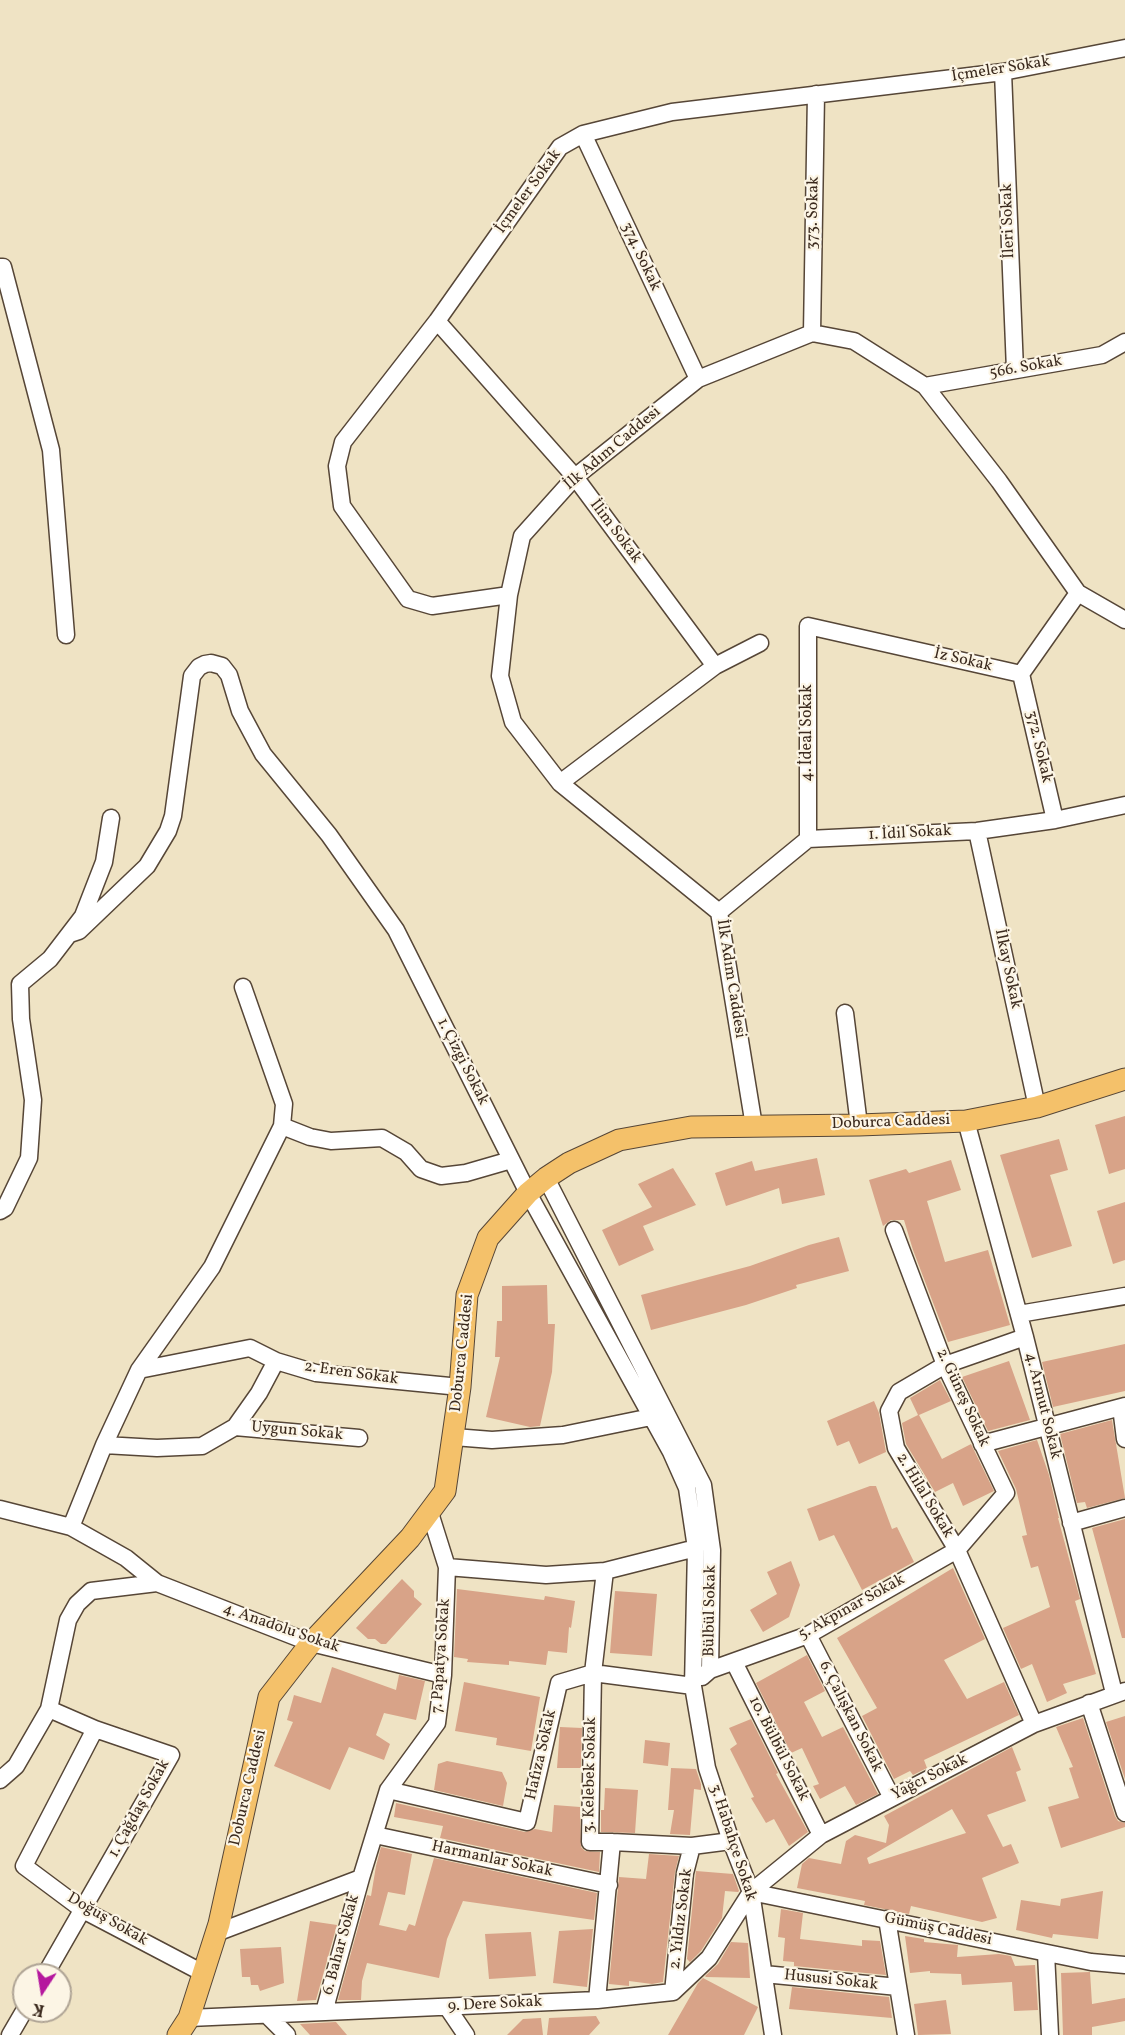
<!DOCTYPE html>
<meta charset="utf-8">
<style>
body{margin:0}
#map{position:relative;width:1125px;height:2035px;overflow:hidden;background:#efe3c4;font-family:Vollkorn,serif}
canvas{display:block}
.north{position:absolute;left:12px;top:1963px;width:60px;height:60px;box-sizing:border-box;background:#fcf5e5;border:2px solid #afa495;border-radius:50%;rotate:192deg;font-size:16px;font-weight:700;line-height:24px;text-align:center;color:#3b2a1e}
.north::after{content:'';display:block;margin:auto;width:21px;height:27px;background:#b5179e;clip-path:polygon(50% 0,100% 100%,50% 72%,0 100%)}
</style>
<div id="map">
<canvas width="1125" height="2035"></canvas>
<div class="north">K</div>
</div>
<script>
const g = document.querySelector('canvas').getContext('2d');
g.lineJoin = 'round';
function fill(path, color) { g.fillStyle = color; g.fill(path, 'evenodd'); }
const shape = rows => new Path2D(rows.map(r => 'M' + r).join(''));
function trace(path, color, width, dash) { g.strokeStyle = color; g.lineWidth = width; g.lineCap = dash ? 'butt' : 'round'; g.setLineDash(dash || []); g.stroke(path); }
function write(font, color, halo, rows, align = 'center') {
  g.font = font + ' Vollkorn,serif'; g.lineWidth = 4.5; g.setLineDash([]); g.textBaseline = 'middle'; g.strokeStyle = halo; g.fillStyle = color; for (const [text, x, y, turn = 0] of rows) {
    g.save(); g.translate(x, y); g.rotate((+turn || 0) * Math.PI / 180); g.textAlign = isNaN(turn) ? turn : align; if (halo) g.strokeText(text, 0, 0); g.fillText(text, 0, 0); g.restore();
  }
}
const building = shape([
 [1125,1116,1125,1169,1109,1174,1095,1125],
 [1059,1139,1068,1170,1050,1175,1072,1246,1032,1258,1000,1155],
 [817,1158,825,1195,782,1204,779,1188,726,1206,715,1173,752,1161,755,1171],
 [951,1160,961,1190,927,1201,945,1262,988,1250,1010,1325,948,1342,913,1250,904,1220,891,1220,883,1226,869,1180,906,1169,909,1173],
 [673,1168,696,1205,643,1226,654,1250,619,1266,602,1230,652,1207,638,1184],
 [1125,1202,1125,1260,1113,1264,1097,1211],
 [839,1237,849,1271,796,1285,797,1288,746,1305,651,1330,641,1295,750,1266,809,1245],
 [547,1285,548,1324,555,1324,552,1372,540,1426,530,1427,486,1417,500,1357,495,1357,497,1321,502,1321,502,1286],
 [1125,1344,1125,1391,1053,1407,1042,1362],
 [1009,1361,1030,1420,988,1431,962,1377],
 [940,1380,951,1401,919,1415,942,1459,971,1444,994,1491,963,1506,953,1483,935,1492,906,1444,902,1423,918,1415,910,1398],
 [874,1401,879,1413,886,1452,859,1464,849,1441,837,1446,827,1421],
 [1112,1420,1125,1498,1087,1508,1085,1502,1077,1503,1060,1434],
 [1037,1440,1049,1475,1059,1518,1058,1518,1080,1599,1075,1601,1096,1674,1063,1684,1067,1693,1047,1702,1032,1664,1021,1669,1003,1628,1050,1607,1038,1566,1031,1568,1022,1536,1027,1535,1016,1489,998,1451],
 [870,1486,876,1486,892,1529,897,1527,914,1562,862,1590,834,1535,819,1541,807,1509],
 [1125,1519,1125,1638,1122,1638,1092,1528],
 [791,1561,800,1585,789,1617,763,1632,750,1610,777,1594,767,1572],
 [953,1568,985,1639,944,1660,967,1699,1004,1682,1019,1715,924,1760,927,1768,913,1775,910,1771,894,1779,862,1716,877,1708,837,1638],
 [402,1579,414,1591,414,1597,422,1604,386,1644,381,1644,375,1639,368,1639,356,1628],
 [457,1589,544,1600,545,1596,575,1601,571,1628,569,1627,567,1653,548,1651,546,1665,509,1661,509,1665,467,1662,468,1659,454,1657],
 [615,1591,657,1594,652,1656,610,1653],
 [807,1655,825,1691,804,1702,822,1737,843,1727,878,1794,856,1805,845,1786,820,1799,813,1786,819,1784,802,1748,791,1753,756,1683],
 [332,1667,396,1690,399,1675,425,1681,416,1720,384,1713,376,1735,390,1744,384,1760,349,1747,330,1790,274,1766,293,1722,287,1720,294,1695,321,1703],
 [464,1682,540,1697,531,1751,496,1745,497,1738,455,1731],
 [1125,1716,1125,1779,1106,1722],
 [1083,1718,1115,1816,1118,1821,1125,1823,1125,1827,1061,1848,1048,1807,1079,1798,1069,1768,1073,1767,1056,1727],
 [751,1719,778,1773,776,1774,808,1832,789,1846,774,1819,766,1823,751,1798,754,1797,730,1749,737,1744,729,1728],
 [560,1727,582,1728,581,1768,557,1768],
 [645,1740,670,1743,668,1766,643,1763],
 [1012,1747,1021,1770,1016,1772,1026,1801,987,1815,1003,1847,1011,1844,1019,1863,982,1878,997,1918,982,1922,911,1906,909,1914,864,1905,865,1901,797,1888,802,1864,809,1858,841,1864,846,1841,855,1835,886,1843,889,1825,884,1816],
 [952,1809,966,1833,869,1864,867,1858],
 [447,1761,502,1772,507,1783,503,1806,434,1790,438,1764],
 [671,1768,696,1769,701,1784,701,1790,694,1789,690,1835,670,1834,674,1810,668,1810],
 [605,1788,638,1790,635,1833,601,1832,601,1810,604,1810],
 [396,1803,525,1832,535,1829,552,1832,554,1805,580,1807,581,1847,585,1851,600,1852,599,1872,440,1838,443,1826,394,1817],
 [381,1847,412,1854,405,1895,388,1892,379,1925,406,1931,409,1924,415,1926,434,1858,597,1893,594,1920,463,1901,447,1939,439,1978,367,1963,362,1981,361,2000,338,2000,367,1895,371,1896,376,1866],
 [649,1854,679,1856,675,1872,663,1982,652,1984,629,1981,629,1986,609,1984,619,1877,646,1879],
 [696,1871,733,1874,739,1891,738,1892,725,1891,722,1918,701,1951,690,1962,687,1959],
 [1103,1891,1098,1939,1053,1934,1052,1938,1016,1930,1021,1900,1060,1906,1061,1899],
 [781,1909,803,1913,800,1939,862,1946,862,1940,880,1941,886,1975,794,1966,794,1962,783,1961,785,1938,778,1937],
 [310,1921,337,1925,316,2000,297,2001],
 [593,1929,587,1987,553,1983,559,1931],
 [531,1932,536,1976,489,1979,485,1934],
 [905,1936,924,1939,924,1942,958,1945,957,1957,999,1954,1011,1956,1015,1966,1035,1965,1038,2010,1014,2011,1012,1982,962,1985,961,1974,930,1973,930,1971,910,1973],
 [731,1942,748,1943,750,1978,706,1977,705,1976,718,1964],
 [281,1947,284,1983,260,1991,258,1985,251,1985,250,1977,242,1977,240,1949],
 [1090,1972,1092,2004,1125,1998,1125,2021,1092,2027,1092,2035,1063,2035,1061,1973],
 [703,1978,758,2007,744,2035,668,2035,698,1983],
 [792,1987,889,1997,892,2018,789,2009],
 [946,2000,951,2034,918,2035,914,2004],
 [596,2016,600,2023,589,2035,547,2035,549,2018],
 [541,2018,543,2035,507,2035,523,2019],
 [336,2022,347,2035,310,2035,300,2024]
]);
const minor = shape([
 [1003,72,1015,370],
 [583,134,698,379],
 [0,267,3,267,51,450,66,635],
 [437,321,575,477,715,666],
 [812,333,816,94],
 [925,386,1102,355,1125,342],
 [509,595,432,606,408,599,342,506,337,466,343,442,437,321,560,147,583,134,672,112,1003,72,1125,48],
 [1021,674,1055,820],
 [560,783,715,666,760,643],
 [977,831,1037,1107],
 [808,839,808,626,1021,674,1078,593],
 [719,912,808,839,977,831,1055,820,1125,805],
 [70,934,79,931,147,866,168,831,173,816,192,676,199,667,205,664,211,663,222,666,229,675,240,711,263,754,329,835,396,930,528,1193,671,1452,687,1488,696,1548,693,1686,707,1768,731,1841,751,1892,773,2035],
 [845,1013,859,1125],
 [966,1121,1025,1337,1114,1693],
 [282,1126,310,1137,331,1141,382,1138,406,1152,421,1169,441,1176,466,1173,511,1160],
 [754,1126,719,912,560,783,513,722,500,676,509,595,522,536,575,477,698,379,812,333,854,341,925,386,999,481,1078,593,1125,620],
 [546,1178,703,1485,712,1550,710,1670,702,1677],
 [0,1211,5,1208,29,1158,33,1100,21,1019,20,984,50,959,83,916,104,862,111,818],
 [1019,1314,1125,1296],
 [1025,1337,945,1365,899,1392,889,1411,896,1448,957,1550,1034,1724],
 [139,1370,250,1348,276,1361,316,1373,460,1387],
 [1121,1407,1125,1439],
 [235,1427,359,1438],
 [454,1437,492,1440,563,1435,651,1417,659,1411],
 [982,1444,1125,1406],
 [104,1445,157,1448,202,1446,235,1427,259,1393,276,1361],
 [0,1509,71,1527,126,1558,157,1583,311,1643,443,1675],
 [1071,1523,1125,1508],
 [71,1527,104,1445,139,1370,212,1267,282,1126,284,1104,243,987],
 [447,1567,546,1575,605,1571,696,1548],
 [808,1635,892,1798],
 [734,1662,821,1835],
 [710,1670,808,1635,957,1550,1006,1493,945,1365,894,1230],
 [1089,1703,1125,1813],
 [95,1729,24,1866,83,1910,203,1973],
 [0,1780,16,1766,49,1709,68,1620,77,1604,91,1591,157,1583],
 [388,1790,527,1822,559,1683,593,1673,605,1571],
 [375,1835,609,1885],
 [612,1842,692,1846,731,1841],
 [751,1892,1091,1962,1125,1965],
 [887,1919,906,2035],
 [216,1933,361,1878,388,1790,437,1723,443,1675,447,1567,430,1513],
 [1046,1953,1050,2035],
 [764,1974,898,1987],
 [45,1975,171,1755,95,1729,49,1709],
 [673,1992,685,1873,692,1846],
 [597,2000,612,1842,590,1842,593,1673,693,1686],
 [447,2007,466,2035],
 [324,2012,361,1878],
 [267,2015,287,2035],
 [189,2018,597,2000,673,1992,709,1958,751,1892,821,1835,1034,1724,1125,1691],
 [10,2035,24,2011]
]);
const major = shape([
 [178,2035,189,2018,219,1924,269,1697,311,1643,410,1538,445,1491,460,1387,467,1295,488,1238,528,1193,546,1178,569,1163,619,1140,691,1127,859,1125,966,1121,1037,1107,1125,1079]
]);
const streetNames = [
 ["İçmeler Sokak",1001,70,-9],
 ["İçmeler Sokak",529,192,-54],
 ["373. Sokak",814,213,-89],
 ["İleri Sokak",1009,221,-92],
 ["374. Sokak",640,257,65],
 ["566. Sokak",1026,368,-10],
 ["İlk Adım Caddesi",613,449,-40],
 ["İlim Sokak",615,532,53],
 ["İz Sokak",963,661,13],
 ["4. İdeal Sokak",808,733,-90],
 ["372. Sokak",1038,747,77],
 ["1. İdil Sokak",910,834,-3],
 ["İlkay Sokak",1007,969,78],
 ["İlk Adım Caddesi",730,979,81],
 ["1. Çizgi Sokak",462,1062,63],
 ["Doburca Caddesi",891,1123,-2],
 ["Doburca Caddesi",463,1353,-84],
 ["2. Eren Sokak",351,1374,8],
 ["2. Güneş Sokak",962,1398,65],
 ["4. Armut Sokak",1042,1406,76],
 ["Uygun Sokak",297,1432,5],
 ["2. Hilal Sokak",924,1496,59],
 ["5. Akpınar Sokak",852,1608,-29],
 ["Bülbül Sokak",711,1611,-89],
 ["4. Anadolu Sokak",281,1629,19],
 ["7. Papatya Sokak",442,1656,-86],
 ["6. Çalışkan Sokak",850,1717,63],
 ["10. Bülbül Sokak",778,1749,63],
 ["Hafıza Sokak",542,1755,-77],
 ["3. Kelebek Sokak",591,1775,-89],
 ["Yağcı Sokak",930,1778,-27],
 ["Doburca Caddesi",249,1788,-77],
 ["1. Çağdaş Sokak",140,1809,-61],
 ["3. Habahçe Sokak",732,1843,72],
 ["Harmanlar Sokak",492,1860,12],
 ["2. Yıldız Sokak",682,1919,-83],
 ["Doğuş Sokak",107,1920,30],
 ["Gümüş Caddesi",938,1930,12],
 ["6. Bahar Sokak",342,1945,-75],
 ["Hususi Sokak",831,1981,6],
 ["9. Dere Sokak",495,2005,-3]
];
fill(building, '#d8a388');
trace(minor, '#564637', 19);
trace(major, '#564637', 23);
trace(minor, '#fff', 16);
trace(major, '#f4c16a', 21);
write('16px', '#3b2a1e', '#fcf5e5', streetNames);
</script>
